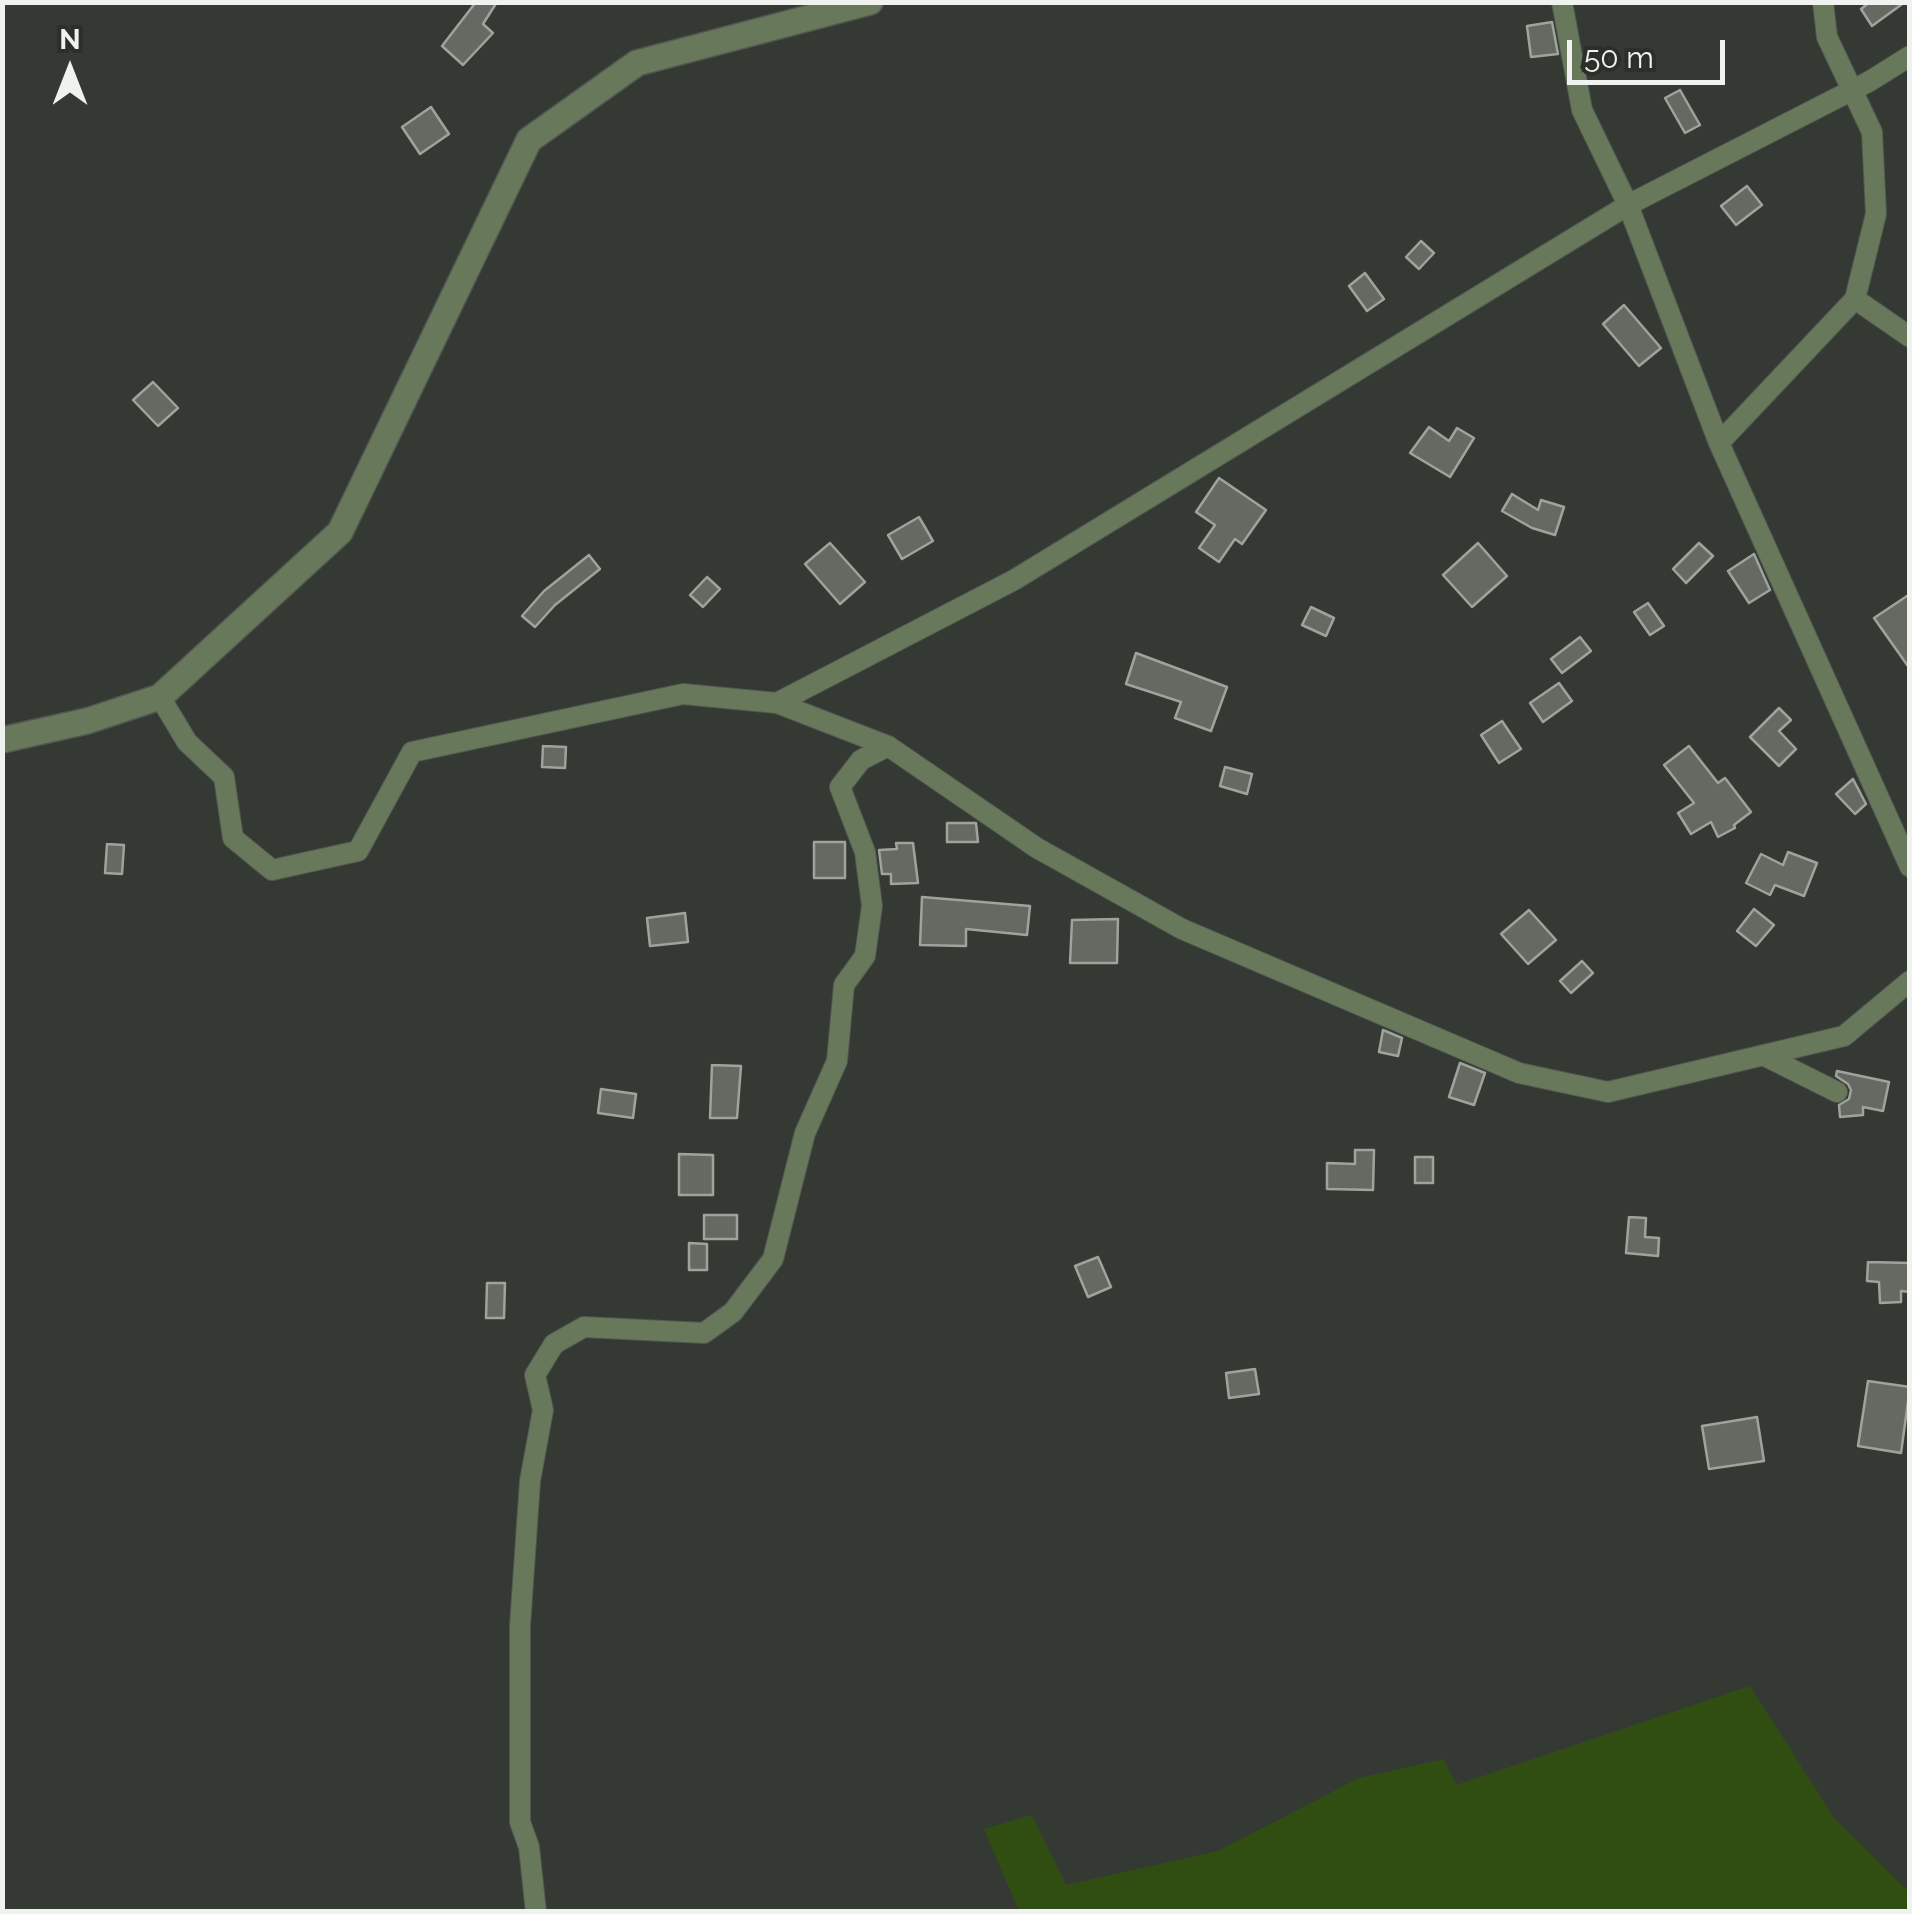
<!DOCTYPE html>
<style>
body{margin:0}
#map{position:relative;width:1912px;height:1914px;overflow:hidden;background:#353933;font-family:Raleway,sans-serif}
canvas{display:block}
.frame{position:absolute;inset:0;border:5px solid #eff2ee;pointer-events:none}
.north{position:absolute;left:20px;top:20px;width:100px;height:100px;-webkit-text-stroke:8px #2b2f29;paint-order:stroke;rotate:0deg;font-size:28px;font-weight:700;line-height:40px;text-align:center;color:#eff2ee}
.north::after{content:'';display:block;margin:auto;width:35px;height:45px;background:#eff2ee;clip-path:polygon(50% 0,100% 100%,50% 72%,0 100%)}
.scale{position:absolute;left:1567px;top:40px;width:158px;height:45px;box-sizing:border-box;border:5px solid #eff2ee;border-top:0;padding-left:12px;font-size:30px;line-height:35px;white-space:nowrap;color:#eff2ee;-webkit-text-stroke:8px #2b2f29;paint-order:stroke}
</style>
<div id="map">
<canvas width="1912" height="1914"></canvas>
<div class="frame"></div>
<div class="north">N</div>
<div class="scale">50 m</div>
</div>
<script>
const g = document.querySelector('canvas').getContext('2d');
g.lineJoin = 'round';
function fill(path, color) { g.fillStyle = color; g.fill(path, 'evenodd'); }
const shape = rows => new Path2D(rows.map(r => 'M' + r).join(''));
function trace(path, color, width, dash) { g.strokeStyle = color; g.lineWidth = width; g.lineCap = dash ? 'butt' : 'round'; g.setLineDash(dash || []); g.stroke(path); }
const green = shape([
 [1750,1686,1835,1819,1909,1892,1909,1911,1019,1911,984,1829,1032,1815,1066,1885,1218,1851,1359,1778,1444,1759,1456,1785]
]);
const building = shape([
 [476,2,497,2,483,24,493,33,463,65,442,46,476,2],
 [1870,2,1905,2,1872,26,1861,9,1870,2],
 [1552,22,1558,54,1531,57,1527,26,1552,22],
 [1680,90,1700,125,1685,133,1665,98,1680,90],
 [431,107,449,134,420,154,402,127,431,107],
 [1747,186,1762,205,1736,225,1721,206,1747,186],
 [1421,241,1434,253,1419,269,1406,257,1421,241],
 [1365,273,1384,299,1367,311,1349,286,1365,273],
 [1624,305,1661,348,1639,366,1603,324,1624,305],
 [153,382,178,408,158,426,133,400,153,382],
 [1429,427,1449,441,1457,428,1474,438,1450,477,1410,453,1429,427],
 [1219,478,1266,510,1242,544,1235,539,1219,562,1199,548,1215,525,1196,512,1219,478],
 [1512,494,1538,510,1541,500,1564,507,1555,535,1532,528,1502,511,1512,494],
 [919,517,933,541,902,559,888,535,919,517],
 [830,543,865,582,840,604,805,564,830,543],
 [1478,543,1507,576,1472,607,1443,575,1478,543],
 [1699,543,1713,556,1686,583,1673,569,1699,543],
 [1754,554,1770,590,1749,603,1728,571,1754,554],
 [589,555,600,569,555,605,535,627,522,616,544,591,589,555],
 [707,577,720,589,703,607,690,595,707,577],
 [1910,594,1910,669,1874,618,1910,594],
 [1648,603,1664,626,1650,635,1634,612,1648,603],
 [1311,607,1334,618,1326,636,1302,625,1311,607],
 [1580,637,1591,651,1562,673,1551,659,1580,637],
 [1136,653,1227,687,1211,731,1175,718,1181,702,1126,684,1136,653],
 [1559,683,1572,701,1543,722,1530,703,1559,683],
 [1779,708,1791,720,1779,731,1796,749,1779,766,1750,737,1779,708],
 [1502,721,1521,749,1499,763,1481,735,1502,721],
 [543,746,566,747,565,768,542,767,543,746],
 [1689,746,1718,783,1725,778,1751,812,1734,825,1735,828,1718,837,1711,822,1691,834,1678,813,1694,803,1664,765,1689,746],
 [1225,767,1252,774,1247,794,1220,786,1225,767],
 [1853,779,1866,804,1855,814,1836,794,1853,779],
 [947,823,976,823,978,842,947,842,947,823],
 [814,842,845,842,845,878,814,878,814,842],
 [896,843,913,843,918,883,891,884,891,874,882,874,879,850,897,849,896,843],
 [107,844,124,845,122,874,105,873,107,844],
 [1788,852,1817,863,1804,896,1775,885,1770,895,1746,883,1761,854,1783,865,1788,852],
 [922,897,1030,906,1027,935,966,929,966,946,920,945,922,897],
 [1754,909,1774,925,1756,946,1737,931,1754,909],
 [1529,910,1556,940,1528,964,1501,934,1529,910],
 [685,913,688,942,650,946,647,918,685,913],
 [1118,919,1117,963,1070,963,1072,920,1118,919],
 [1582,961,1593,973,1571,993,1560,981,1582,961],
 [1383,1030,1402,1038,1398,1056,1379,1052,1383,1030],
 [1460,1063,1485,1073,1474,1105,1449,1097,1460,1063],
 [712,1065,741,1066,737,1118,710,1118,712,1065],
 [1837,1071,1889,1082,1883,1111,1863,1107,1863,1115,1840,1117,1839,1105,1849,1099,1851,1090,1848,1084,1836,1076,1837,1071],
 [601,1089,636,1094,633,1118,598,1113,601,1089],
 [1355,1150,1374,1150,1373,1190,1327,1189,1327,1163,1355,1164,1355,1150],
 [679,1154,713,1155,713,1195,679,1195,679,1154],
 [1415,1157,1433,1157,1433,1183,1415,1183,1415,1157],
 [704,1215,737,1215,737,1239,704,1239,704,1215],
 [1629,1217,1646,1218,1645,1237,1659,1238,1658,1256,1626,1253,1629,1217],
 [689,1243,707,1244,707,1270,689,1270,689,1243],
 [1098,1257,1111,1287,1088,1297,1075,1266,1098,1257],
 [1868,1262,1910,1263,1910,1292,1901,1291,1901,1302,1880,1303,1879,1282,1867,1281,1868,1262],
 [487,1283,505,1283,504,1318,486,1318,487,1283],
 [1255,1369,1259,1394,1229,1398,1226,1373,1255,1369],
 [1868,1381,1910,1387,1901,1453,1858,1446,1868,1381],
 [1757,1417,1764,1461,1709,1469,1702,1426,1757,1417]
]);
const minor = shape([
 [1562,2,1582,110,1628,205,1719,443,1910,867],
 [1823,2,1827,37,1872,132,1876,214,1855,299],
 [1719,443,1855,299,1910,337],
 [160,697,187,742,224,777,233,838,272,870,358,851,412,752,683,694,777,703,1014,580,1628,205,1870,81,1910,56],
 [777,703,888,746,1037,848,1182,929,1519,1073,1608,1092,1844,1036,1910,981],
 [1763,1055,1837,1092],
 [536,1912,529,1847,520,1822,520,1626,530,1481,543,1410,535,1375,554,1344,584,1327,704,1333,733,1312,773,1259,805,1133,837,1061,844,985,865,956,872,906,865,852,840,787,861,760,888,746]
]);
const tertiary = shape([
 [2,740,87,721,160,697,340,532,529,140,637,63,870,2]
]);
fill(green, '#314e12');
fill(building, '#656961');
trace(building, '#9ea39b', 2.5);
trace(minor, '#535751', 22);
trace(tertiary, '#535751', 28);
trace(minor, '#68795b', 20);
trace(tertiary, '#68795b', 25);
</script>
